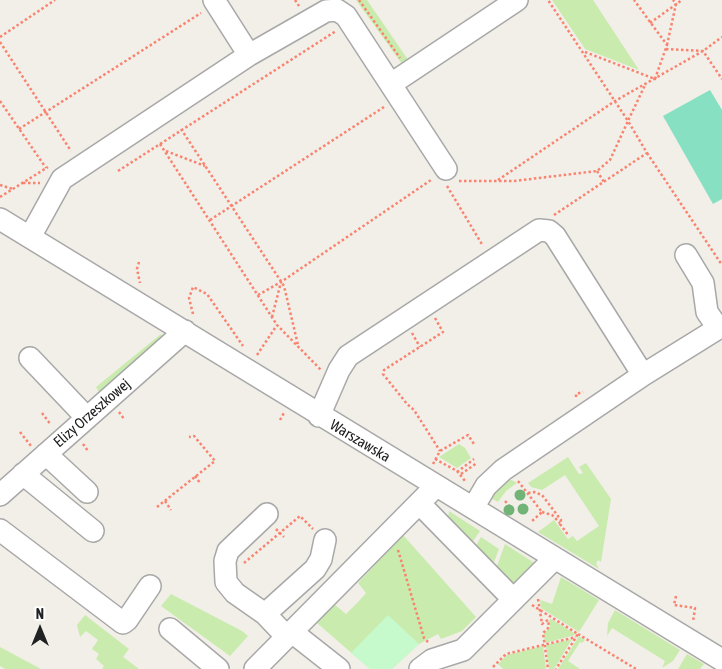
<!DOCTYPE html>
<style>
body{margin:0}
#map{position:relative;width:722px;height:669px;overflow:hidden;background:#f1efe8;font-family:"Asap Condensed",sans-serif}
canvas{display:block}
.north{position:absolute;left:15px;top:604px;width:50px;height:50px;-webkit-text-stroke:4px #fff;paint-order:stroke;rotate:0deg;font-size:14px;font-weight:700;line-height:20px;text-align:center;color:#212121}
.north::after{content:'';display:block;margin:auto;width:18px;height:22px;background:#212121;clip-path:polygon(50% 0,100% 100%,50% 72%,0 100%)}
</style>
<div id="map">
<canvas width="722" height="669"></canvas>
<div class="north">N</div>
</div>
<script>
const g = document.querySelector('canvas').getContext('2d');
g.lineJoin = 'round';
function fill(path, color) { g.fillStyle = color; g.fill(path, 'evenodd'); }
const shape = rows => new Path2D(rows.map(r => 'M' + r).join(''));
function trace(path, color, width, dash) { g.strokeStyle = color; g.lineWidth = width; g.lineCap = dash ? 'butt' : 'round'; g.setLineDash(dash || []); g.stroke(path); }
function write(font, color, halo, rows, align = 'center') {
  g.font = font + ' "Asap Condensed",sans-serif'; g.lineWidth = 4; g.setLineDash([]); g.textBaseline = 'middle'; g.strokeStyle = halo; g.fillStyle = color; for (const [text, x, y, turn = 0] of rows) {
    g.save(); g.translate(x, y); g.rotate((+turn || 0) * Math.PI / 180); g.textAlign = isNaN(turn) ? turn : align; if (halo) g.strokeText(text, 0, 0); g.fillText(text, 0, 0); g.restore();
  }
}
const grass = shape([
 [356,0,367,0,411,64,405,68],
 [552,0,593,0,639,70,585,49],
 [161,334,164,339,99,392,96,387],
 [459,444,465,448,471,458,457,468,439,457],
 [568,457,579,474,583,473,579,467,586,463,611,499,601,562,598,560,596,563,599,569,538,532,554,520,568,539,573,536,577,541,599,526,565,475,542,490,531,487,528,483],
 [506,477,517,483,506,491,498,502,491,498],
 [449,511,480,531,469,547,447,525],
 [403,535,476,617,462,631,441,639,438,634,419,644,392,669,370,669,317,623,334,604,346,614,358,602,366,593,358,583],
 [481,537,499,549,491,570,473,551],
 [505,544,539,566,513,591,494,574],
 [561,577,599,600,579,632,541,608,540,600,552,604],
 [171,594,242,631,248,636,230,656,161,606],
 [615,610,680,650,673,661,662,668,665,661,612,628,607,636,608,623],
 [85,615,129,649,123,657,139,669,102,669,104,666,96,659,99,654,92,649,98,640,86,631,80,637,77,625],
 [551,619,576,634,575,635,545,643,544,633,550,627,549,620],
 [579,636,585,640,582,643,580,642,568,661,580,669,558,669],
 [572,639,554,669,549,669,546,645],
 [543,646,546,669,503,669,498,664,507,655],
 [0,647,41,669,5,669,0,666],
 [687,654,704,664,700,669,678,669]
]);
const park = shape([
 [388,615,419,644,392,669,370,669,351,653]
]);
const pitch = shape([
 [710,90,722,110,722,199,713,204,663,116]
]);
const path = shape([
 [295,0,299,6],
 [359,0,400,58],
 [650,23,682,0],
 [0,37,55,0],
 [0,42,71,151],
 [667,45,676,4,673,0],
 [666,49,703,51,722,79],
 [585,52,655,79,667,45,634,0],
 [0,101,46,168],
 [19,129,201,13],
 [181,129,284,286,298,345],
 [160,144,277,325,321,370],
 [166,151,205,166],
 [647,153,722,265],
 [118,171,336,31],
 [597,171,604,182],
 [498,180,615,101,703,51,722,37],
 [459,181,514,181,597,171,610,160,628,121,548,0],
 [23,183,40,183],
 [0,185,13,189],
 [447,186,483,246],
 [0,197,48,167],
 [554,215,647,153,628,121,645,85],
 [210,220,384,107],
 [139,262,137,269,140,283],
 [258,295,281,282,431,180],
 [193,314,189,298,193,287,207,294,243,346],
 [272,317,281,282],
 [435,318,443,332,384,370,383,374,407,404,414,410,440,451],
 [412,333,420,347],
 [257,355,277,325],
 [576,397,576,394,583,392],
 [119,412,124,419],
 [42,413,51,425],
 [280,420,284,413],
 [20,432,31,446],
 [83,444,88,451],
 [435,459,457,471,465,481],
 [433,464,440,451,468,435,474,444],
 [457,472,474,459],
 [461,474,477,463],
 [195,476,200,483],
 [518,481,542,512,531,522],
 [528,493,534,492,542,495,561,520,560,524,569,536],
 [165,501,171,510],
 [505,501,514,511],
 [157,507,215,461,194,436,189,437],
 [542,512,552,515,560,523],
 [276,529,284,537],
 [398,550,424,638,428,642],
 [244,563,300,516,313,529],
 [676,596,674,605,695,608,693,622],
 [538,599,542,624,548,620,549,627,543,633,548,669],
 [532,605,578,634,556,669],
 [578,634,636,669],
 [493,667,506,654,576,637]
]);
const minor = shape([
 [214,0,249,55],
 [391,84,517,0],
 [0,219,722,660],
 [30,237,62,179,249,55,326,11,337,10,346,16,446,169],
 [686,255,703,283,707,312,718,328],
 [30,358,87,418],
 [319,416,339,370,348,356,539,230,549,231,555,236,643,375],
 [46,454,87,492],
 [23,474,93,531],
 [0,495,185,331],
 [419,503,513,599],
 [473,508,486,486,503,470,643,375,722,326],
 [267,514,228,551,225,561,226,582,235,593,265,614,287,637],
 [0,530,123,623,127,620,150,586],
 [265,614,315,569,321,559,325,540],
 [170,629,218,669],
 [292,632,339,669],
 [255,669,436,486],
 [420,669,432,660,463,650,555,558]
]);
const trees = [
 [520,495],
 [523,509],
 [509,510]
];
const streetNames = [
 ["Elizy Orzeszkowej",92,413,-41],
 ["Warszawska",360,441,31]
];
fill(grass, '#caebae');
fill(park, '#c6facc');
fill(pitch, '#86e0c1');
trace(minor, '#a8a8a8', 24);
trace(path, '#fa8370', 2.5, [2.5, 2.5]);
trace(minor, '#fff', 21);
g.fillStyle = '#72b477';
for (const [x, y] of trees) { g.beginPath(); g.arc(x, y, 5.5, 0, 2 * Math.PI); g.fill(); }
write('15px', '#212121', '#fff', streetNames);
</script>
